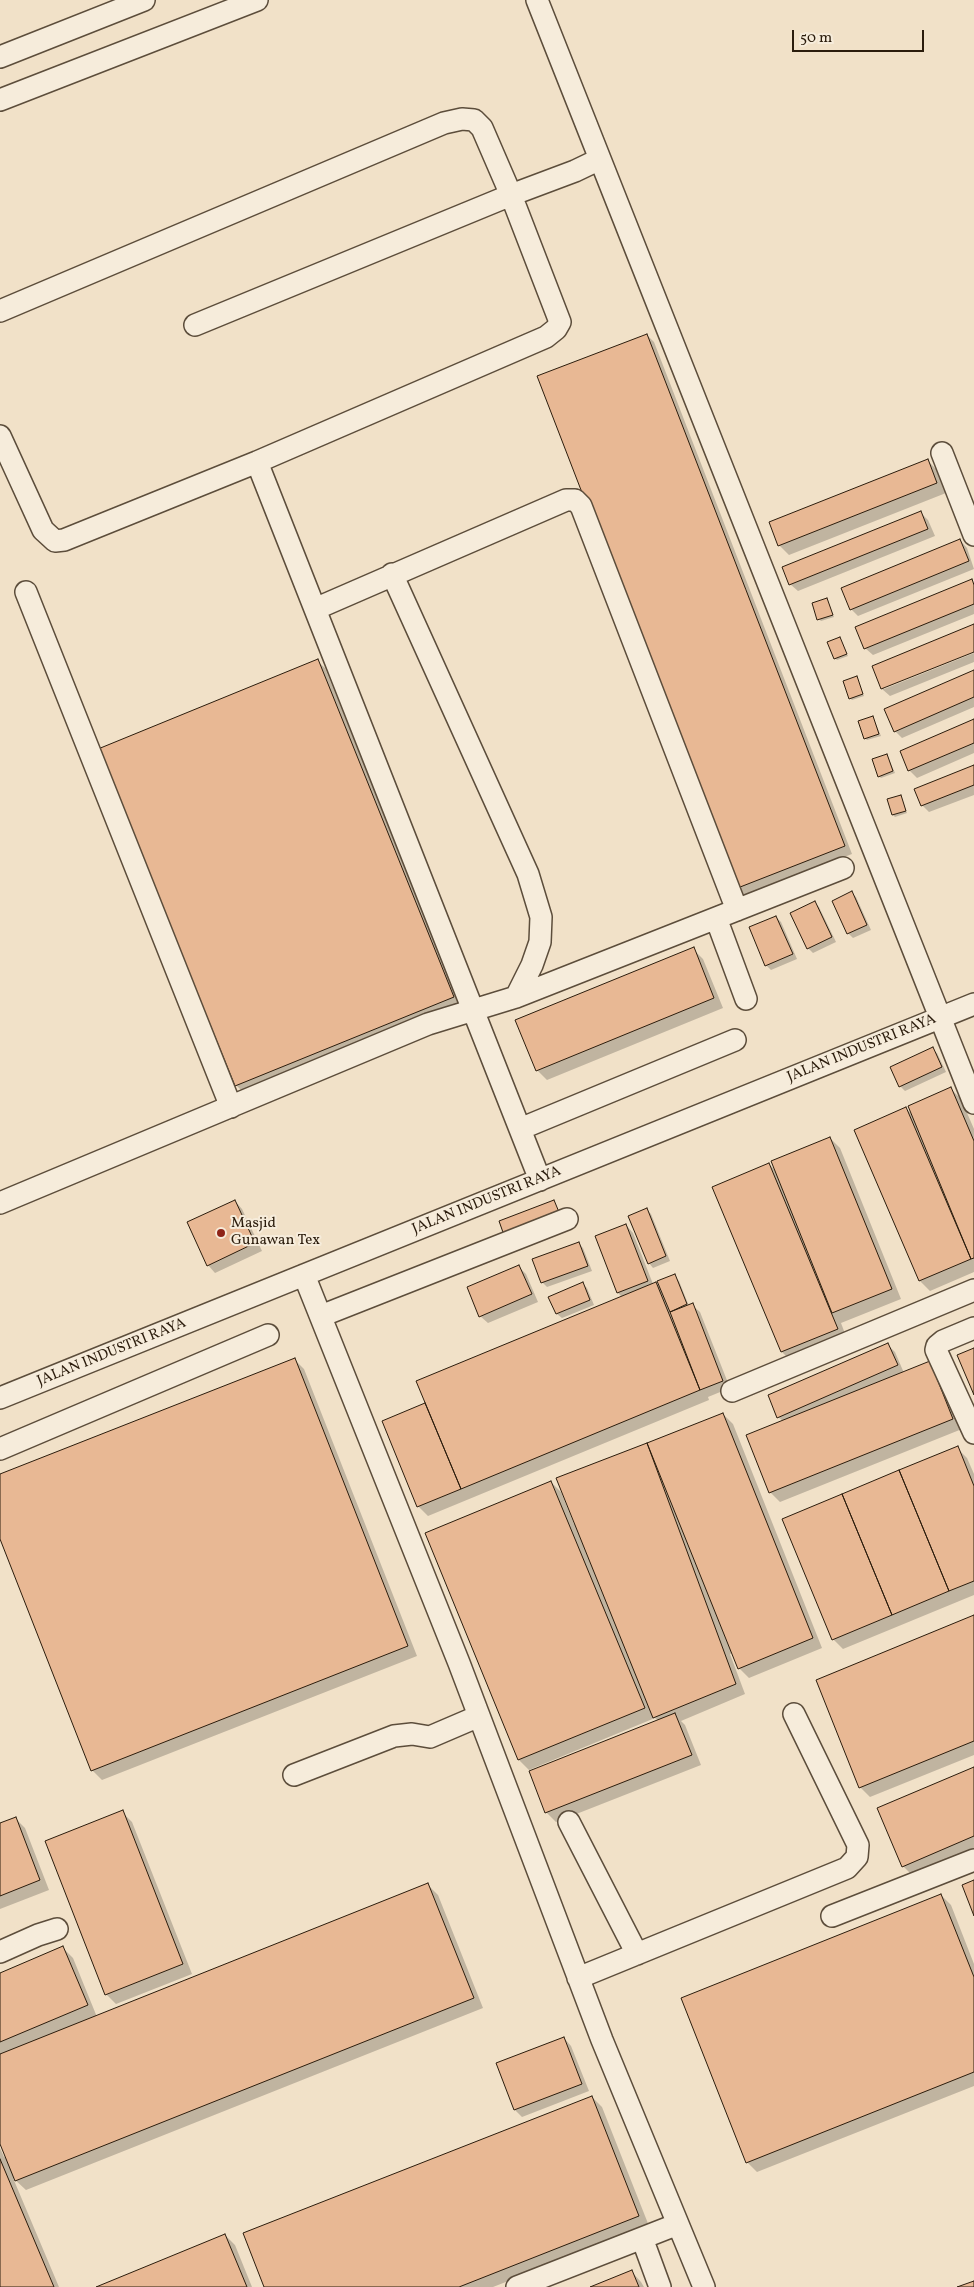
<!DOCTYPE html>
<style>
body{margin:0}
#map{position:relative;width:974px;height:2287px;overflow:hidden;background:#f1e1c8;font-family:Vollkorn,serif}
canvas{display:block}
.scale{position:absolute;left:792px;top:30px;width:132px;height:22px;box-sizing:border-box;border:2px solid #2b1c0c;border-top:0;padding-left:6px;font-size:15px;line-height:18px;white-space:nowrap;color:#2b1c0c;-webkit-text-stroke:4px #f6ecdb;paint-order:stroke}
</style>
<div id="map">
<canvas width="974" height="2287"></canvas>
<div class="scale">50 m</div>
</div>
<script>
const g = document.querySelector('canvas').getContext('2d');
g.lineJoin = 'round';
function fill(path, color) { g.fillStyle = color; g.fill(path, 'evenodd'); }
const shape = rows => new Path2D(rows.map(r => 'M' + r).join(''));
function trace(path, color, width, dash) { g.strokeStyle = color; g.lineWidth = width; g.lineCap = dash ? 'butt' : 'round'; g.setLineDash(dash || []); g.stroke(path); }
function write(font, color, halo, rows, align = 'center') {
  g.font = font + ' Vollkorn,serif'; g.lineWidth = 4; g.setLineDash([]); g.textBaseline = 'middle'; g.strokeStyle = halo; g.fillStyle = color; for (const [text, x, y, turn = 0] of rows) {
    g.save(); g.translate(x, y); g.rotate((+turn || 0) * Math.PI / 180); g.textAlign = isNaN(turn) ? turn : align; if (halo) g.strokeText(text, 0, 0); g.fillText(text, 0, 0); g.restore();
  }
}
const shadow = shape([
 [647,335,654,342,852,854,744,896,736,888],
 [928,461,938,471,946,493,789,555,779,545],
 [921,513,928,520,935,536,798,591,790,584],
 [960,540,967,548,974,569,858,616,851,609],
 [971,581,974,583,974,614,873,655,865,648],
 [827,599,834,617,821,621,819,619],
 [974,626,974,650,884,687,884,689,974,653,974,662,890,696,882,689,874,667],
 [841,641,848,656,837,660,835,658],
 [317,661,325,668,461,1005,244,1093,236,1085],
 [974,671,974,707,902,738,895,731],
 [857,678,864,696,852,700,850,698],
 [873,717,881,736,867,740,865,738],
 [974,720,974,753,917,778,909,770],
 [887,755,895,773,881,778,879,776],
 [974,766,974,795,929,812,922,805],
 [901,797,907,813,895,817,893,815],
 [852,893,856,897,871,930,853,938,848,933],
 [814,902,819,907,836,942,813,953,808,948],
 [776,917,781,922,797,959,771,970,766,965],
 [693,949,703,959,723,1008,547,1080,537,1070],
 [932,1049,937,1053,946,1072,905,1091,900,1086],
 [951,1089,961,1099,974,1129,974,1272,930,1291,920,1281,856,1130,906,1108,913,1116],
 [830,1138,840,1148,901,1299,841,1323,847,1339,792,1362,782,1352,714,1187,769,1164,777,1172],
 [235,1201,242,1209,262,1251,215,1273,208,1265],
 [647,1210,651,1214,670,1261,653,1268,649,1263],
 [626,1225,633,1233,653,1284,656,1283,661,1288,674,1276,679,1281,689,1306,692,1305,700,1312,730,1388,708,1397,709,1400,428,1516,418,1506,383,1421,427,1403,622,1297,618,1293],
 [578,1243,583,1248,592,1271,547,1287,543,1283,534,1260],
 [519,1267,526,1274,538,1302,488,1323,480,1316],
 [582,1283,587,1288,594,1305,562,1318,557,1314,550,1297],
 [888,1345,895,1352,904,1373,930,1363,940,1372,962,1429,780,1502,770,1492,783,1421,778,1417],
 [294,1359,304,1369,417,1656,102,1780,92,1770,0,1536,0,1475],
 [723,1414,733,1424,822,1648,749,1678,739,1668,732,1653,730,1654,745,1694,681,1721,685,1725,701,1765,556,1822,546,1812,659,1721,655,1718,529,1770,519,1760,426,1533,551,1482,561,1492,574,1524,576,1523,558,1478],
 [957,1448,967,1458,974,1474,974,1595,843,1649,833,1639],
 [974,1616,974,1755,870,1797,860,1787],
 [974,1768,974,1850,913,1876,903,1866],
 [122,1812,132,1822,192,1974,116,2004,106,1994],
 [15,1818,25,1828,49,1890,0,1909,0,1824],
 [428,1885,438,1895,483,2008,26,2190,13,2178,59,2287,0,2287,0,2148,4,2157,6,2156,0,2141,0,1974,63,1948,73,1958,97,2017],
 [941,1895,951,1905,974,1964,974,2086,757,2172,747,2162],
 [564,2038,571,2046,589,2091,522,2117,515,2110,497,2064],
 [592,2097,602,2107,649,2226,493,2287,265,2287],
 [225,2235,235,2245,252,2287,99,2287],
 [632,2272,641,2282,644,2287,593,2287]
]);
const building = shape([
 [647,334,845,846,735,889,537,376,647,334],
 [928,459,937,483,778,546,769,522,928,459],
 [921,511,928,529,789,585,782,567,921,511],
 [960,539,969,561,850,610,841,588,960,539],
 [972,579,974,585,974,604,864,649,855,627,972,579],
 [827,598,833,615,817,620,812,603,827,598],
 [974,624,974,652,881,689,872,666,974,624],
 [840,637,847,654,834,659,827,642,840,637],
 [318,659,454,997,235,1086,98,749,318,659],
 [974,670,974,697,894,732,884,709,974,670],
 [857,676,863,694,849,699,843,681,857,676],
 [873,716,879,734,864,739,858,721,873,716],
 [974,719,974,743,908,771,900,751,974,719],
 [887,754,893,771,878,777,872,759,887,754],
 [974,765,974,785,921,806,914,789,974,765],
 [901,795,906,811,892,815,887,799,901,795],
 [852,891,867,925,847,934,832,901,852,891],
 [815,901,832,937,807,949,790,913,815,901],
 [776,916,793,954,765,966,749,927,776,916],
 [694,947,714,998,536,1071,515,1020,694,947],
 [933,1047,942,1067,899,1087,890,1067,933,1047],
 [951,1087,974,1141,974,1258,971,1259,908,1106,951,1087],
 [906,1107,971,1259,919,1281,854,1130,906,1107],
 [830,1137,892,1289,832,1313,771,1161,830,1137],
 [769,1163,838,1329,781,1352,712,1187,769,1163],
 [235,1200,255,1243,207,1266,187,1222,235,1200],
 [554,1200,561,1217,505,1238,499,1221,554,1200],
 [647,1208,666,1256,648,1264,628,1216,647,1208],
 [626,1224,648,1281,617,1293,595,1236,626,1224],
 [579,1242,588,1266,541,1283,532,1259,579,1242],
 [519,1265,532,1294,479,1317,467,1287,519,1265],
 [675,1274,687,1304,670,1312,657,1281,675,1274],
 [583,1282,590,1300,556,1314,548,1297,583,1282],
 [656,1282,700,1390,461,1489,416,1381,656,1282],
 [693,1303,723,1381,700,1390,670,1312,693,1303],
 [888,1343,898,1365,777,1418,768,1395,888,1343],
 [974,1348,974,1395,957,1355,974,1348],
 [295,1358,408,1646,91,1771,0,1539,0,1474,295,1358],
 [930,1361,953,1419,769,1493,746,1435,930,1361],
 [425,1403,461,1489,417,1507,382,1421,425,1403],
 [723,1413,813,1638,738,1669,647,1443,723,1413],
 [647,1443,736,1684,653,1718,556,1478,647,1443],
 [958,1446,974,1486,974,1581,949,1591,899,1470,958,1446],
 [899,1470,949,1591,892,1615,842,1494,899,1470],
 [551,1481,645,1708,518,1760,425,1533,551,1481],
 [842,1494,892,1615,832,1640,782,1519,842,1494],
 [974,1615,974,1741,859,1788,816,1680,974,1615],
 [675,1713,692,1755,545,1813,529,1771,675,1713],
 [974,1767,974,1836,902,1867,877,1808,974,1767],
 [123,1810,183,1964,105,1995,45,1841,123,1810],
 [16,1817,40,1880,0,1896,0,1823,16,1817],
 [974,1880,974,1916,962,1885,974,1880],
 [428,1883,474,1998,15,2181,0,2144,0,2054,428,1883],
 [941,1894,974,1977,974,2072,746,2163,681,1998,941,1894],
 [63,1946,88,2005,0,2042,0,1973,63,1946],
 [564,2037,582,2084,514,2110,496,2063,564,2037],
 [592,2096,639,2216,459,2287,264,2287,243,2233,592,2096],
 [0,2159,54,2287,0,2287,0,2159],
 [225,2234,247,2287,96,2287,225,2234],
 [632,2270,639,2287,590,2287,632,2270],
 [974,2281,974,2287,957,2287,974,2281]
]);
const minor = shape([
 [537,0,974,1103],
 [0,57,144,0],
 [0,100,257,0],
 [0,311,444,123,462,119,474,120,482,128,511,195,560,322,556,329,546,337,257,462,64,540,55,541,43,530,0,436],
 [195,325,511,195,575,171,600,159],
 [942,453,974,535],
 [257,462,540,1180],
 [392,574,528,874,541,917,540,942,532,965,516,997],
 [26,592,231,1107],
 [315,609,566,500,575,500,581,506,737,910],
 [716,918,746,999],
 [520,1129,735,1040],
 [0,1203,428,1024,516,997,843,868],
 [304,1275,459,1663,602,2040,704,2287],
 [321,1316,567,1219],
 [974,1328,943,1341,937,1346,936,1350,974,1433],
 [732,1391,974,1290],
 [0,1398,974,1004],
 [0,1449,268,1335],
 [294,1775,394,1736,412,1734,430,1737,479,1716],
 [569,1822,637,1954],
 [832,1916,974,1860],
 [0,1952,38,1935,57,1929],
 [578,1978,847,1868,857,1857,858,1845,794,1714],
 [642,2238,660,2287],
 [517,2287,678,2224]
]);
const markers = [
 [221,1233,5,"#8f2418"]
];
const streetNames = [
 ["JALAN INDUSTRI RAYA",862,1049,-22],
 ["JALAN INDUSTRI RAYA",487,1201,-22],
 ["JALAN INDUSTRI RAYA",112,1353,-22]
];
const poiNames = [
 ["Masjid",231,1224],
 ["Gunawan Tex",231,1241]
];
fill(shadow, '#0003');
fill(building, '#e8b894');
trace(building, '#2b1c0c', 1);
trace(minor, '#5c4d3b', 24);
trace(minor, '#f6ecdb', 21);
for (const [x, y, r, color] of markers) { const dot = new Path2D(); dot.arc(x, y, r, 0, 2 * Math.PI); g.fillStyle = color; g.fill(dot); trace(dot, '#f6ecdb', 2); }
write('15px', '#2b1c0c', '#f6ecdb', streetNames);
write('15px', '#2b1c0c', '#f6ecdb', poiNames, 'left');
</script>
